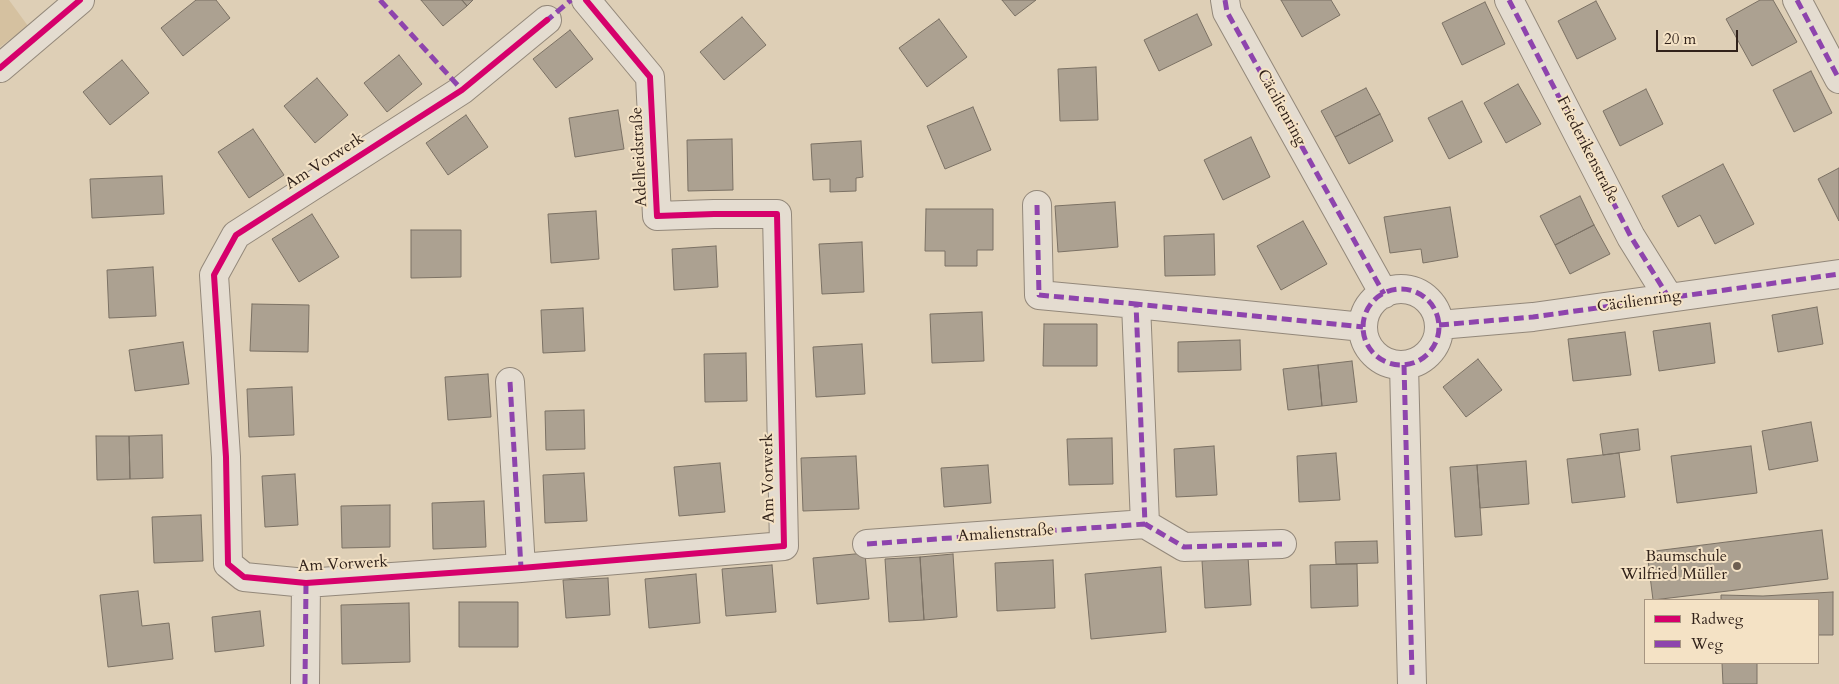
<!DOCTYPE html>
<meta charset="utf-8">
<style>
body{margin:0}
#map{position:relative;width:1839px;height:684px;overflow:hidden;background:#decfb6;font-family:Cardo,serif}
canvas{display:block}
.legend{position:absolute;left:1644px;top:599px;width:175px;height:65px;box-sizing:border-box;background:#f4e2c5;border:1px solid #a69581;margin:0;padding:6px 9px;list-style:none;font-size:15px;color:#31221a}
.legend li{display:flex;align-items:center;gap:10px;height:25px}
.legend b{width:25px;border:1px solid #a69581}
.scale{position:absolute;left:1656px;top:30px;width:82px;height:22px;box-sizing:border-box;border:2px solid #31221a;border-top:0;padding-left:6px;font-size:15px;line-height:18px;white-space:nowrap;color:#31221a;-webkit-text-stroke:4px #f4e2c5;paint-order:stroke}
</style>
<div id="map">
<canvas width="1839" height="684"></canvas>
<ul class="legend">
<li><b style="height:6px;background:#d6006c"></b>Radweg</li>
<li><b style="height:6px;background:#8e44ad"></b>Weg</li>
</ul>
<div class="scale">20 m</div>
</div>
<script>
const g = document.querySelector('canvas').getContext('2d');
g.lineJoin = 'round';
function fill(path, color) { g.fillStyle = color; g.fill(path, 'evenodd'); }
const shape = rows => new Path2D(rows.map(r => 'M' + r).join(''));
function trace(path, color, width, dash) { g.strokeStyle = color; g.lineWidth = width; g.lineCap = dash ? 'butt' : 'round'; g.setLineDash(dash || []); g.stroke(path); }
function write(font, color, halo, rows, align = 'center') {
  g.font = font + ' Cardo,serif'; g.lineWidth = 4; g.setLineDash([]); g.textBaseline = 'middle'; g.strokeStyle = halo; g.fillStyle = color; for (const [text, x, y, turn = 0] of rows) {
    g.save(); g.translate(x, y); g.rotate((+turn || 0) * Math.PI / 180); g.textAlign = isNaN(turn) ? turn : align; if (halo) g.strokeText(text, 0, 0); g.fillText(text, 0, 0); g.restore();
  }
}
const green = shape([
 [0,0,9,0,28,26,0,47]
]);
const building = shape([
 [196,0,216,0,230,18,183,56,161,28,196,0],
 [421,0,462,0,467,6,443,26,421,0],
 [462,0,473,0,467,6,462,0],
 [1002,0,1036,0,1015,16,1002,0],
 [1281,0,1331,0,1340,15,1302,37,1281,0],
 [1760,0,1773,0,1797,42,1752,66,1726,19,1760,0],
 [1596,1,1616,39,1577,59,1558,21,1596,1],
 [1485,2,1505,44,1462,65,1442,23,1485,2],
 [1197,14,1212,45,1159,71,1144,40,1197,14],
 [742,17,766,45,724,80,700,52,742,17],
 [939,19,967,57,927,87,899,48,939,19],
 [570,30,593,59,556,88,533,59,570,30],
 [399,55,422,84,387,112,364,83,399,55],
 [122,60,149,93,110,125,83,92,122,60],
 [1096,67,1098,120,1060,121,1058,69,1096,67],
 [1811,71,1832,113,1794,132,1773,90,1811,71],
 [317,78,348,115,315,143,284,106,317,78],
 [1518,84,1541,124,1506,143,1484,103,1518,84],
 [1366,88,1380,114,1335,137,1321,111,1366,88],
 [1646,89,1663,124,1620,146,1603,111,1646,89],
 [1462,101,1482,142,1449,159,1428,118,1462,101],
 [973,107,991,150,945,169,927,126,973,107],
 [618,110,624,149,575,157,569,118,618,110],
 [1380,114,1393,141,1349,164,1335,137,1380,114],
 [466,115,488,147,448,175,426,143,466,115],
 [253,129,284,175,249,198,218,152,253,129],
 [1251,137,1270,177,1223,200,1204,160,1251,137],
 [732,139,733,190,688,191,687,140,732,139],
 [861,141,863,177,856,178,856,191,830,192,830,179,813,180,811,144,861,141],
 [1723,164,1754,224,1715,244,1700,215,1678,227,1662,196,1723,164],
 [1839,168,1839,221,1818,179,1839,168],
 [162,176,164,214,92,218,90,179,162,176],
 [1580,196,1594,225,1555,245,1540,216,1580,196],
 [1115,202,1118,247,1058,252,1055,206,1115,202],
 [1450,207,1458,257,1423,263,1421,249,1390,253,1384,217,1450,207],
 [926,209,993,209,993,250,977,250,977,266,945,266,945,251,925,251,926,209],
 [596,211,599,259,551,263,548,214,596,211],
 [312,214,339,257,299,282,272,239,312,214],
 [1303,221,1327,264,1281,290,1257,246,1303,221],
 [1594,225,1610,254,1570,274,1555,245,1594,225],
 [411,230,461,230,461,277,411,278,411,230],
 [1214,234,1215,275,1165,276,1164,236,1214,234],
 [862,242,864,292,822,294,819,244,862,242],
 [716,246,718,287,674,290,672,249,716,246],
 [153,267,156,316,109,318,107,270,153,267],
 [252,304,309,305,308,352,250,351,252,304],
 [1817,307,1823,344,1778,352,1772,315,1817,307],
 [583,308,585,351,543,353,541,310,583,308],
 [982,312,984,361,932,363,930,314,982,312],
 [1710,323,1715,363,1659,371,1653,331,1710,323],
 [1044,324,1097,324,1097,366,1043,366,1044,324],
 [1625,332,1631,375,1573,381,1568,339,1625,332],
 [1240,340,1241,370,1178,372,1178,342,1240,340],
 [183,342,189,384,135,391,129,350,183,342],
 [862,344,865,394,816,397,813,347,862,344],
 [746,353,747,401,705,402,704,354,746,353],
 [1478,359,1502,390,1466,417,1443,387,1478,359],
 [1352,361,1357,402,1322,406,1318,365,1352,361],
 [1318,365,1322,406,1288,410,1283,369,1318,365],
 [488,374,491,417,448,420,445,377,488,374],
 [292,387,294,435,249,437,247,389,292,387],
 [584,410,585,449,546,450,545,411,584,410],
 [1811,422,1818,461,1769,470,1762,431,1811,422],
 [1638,429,1640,450,1603,455,1600,434,1638,429],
 [162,435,163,478,130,479,129,436,162,435],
 [96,436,129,436,130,479,97,480,96,436],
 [1112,438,1113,484,1069,485,1067,439,1112,438],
 [1214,446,1217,495,1176,497,1174,449,1214,446],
 [1751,446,1757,493,1677,503,1671,456,1751,446],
 [1336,453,1340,500,1299,502,1297,456,1336,453],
 [1619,453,1625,497,1572,503,1567,459,1619,453],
 [856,456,859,509,803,511,801,458,856,456],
 [1526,461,1529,504,1480,508,1477,465,1526,461],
 [720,463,725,512,679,516,674,467,720,463],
 [988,465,991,503,944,507,941,468,988,465],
 [1477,465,1482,535,1455,537,1450,467,1477,465],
 [584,473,587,521,545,523,543,475,584,473],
 [295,474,298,525,265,527,262,476,295,474],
 [484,501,486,547,433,549,432,503,484,501],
 [390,505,390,547,342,548,341,506,390,505],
 [201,515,203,561,154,563,152,517,201,515],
 [1822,530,1828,579,1653,600,1647,552,1822,530],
 [1377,541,1378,563,1336,564,1335,542,1377,541],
 [865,553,869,599,817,604,813,558,865,553],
 [953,554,957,617,924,620,920,557,953,554],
 [920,557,924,620,889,622,885,559,920,557],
 [1248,557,1251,605,1205,608,1202,561,1248,557],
 [1053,560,1055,608,997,611,995,563,1053,560],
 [1357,564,1358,606,1311,608,1310,565,1357,564],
 [772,565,776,612,726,616,722,569,772,565],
 [1161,567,1166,632,1091,639,1085,574,1161,567],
 [696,574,700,623,649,628,645,579,696,574],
 [608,578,610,615,566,618,563,580,608,578],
 [138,591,142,626,169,623,173,659,108,667,100,595,138,591],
 [1833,592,1833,635,1818,635,1818,600,1721,600,1721,595,1763,596,1833,592],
 [459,602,518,602,518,647,459,647,459,602],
 [409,603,410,662,342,664,341,605,409,603],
 [260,611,264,646,215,652,212,617,260,611],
 [1722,663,1757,663,1757,684,1723,684,1722,663]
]);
const street = shape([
 [1225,0,1227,12,1384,294],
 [1509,0,1631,237,1669,298],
 [1797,0,1839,79],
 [547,20,462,90,236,235,214,275,226,457,228,564,244,577,306,583,521,568,784,546,777,214,714,214,657,216,650,77,586,0],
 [0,68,80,0],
 [1037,205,1039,295,1136,304],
 '1363 327a38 38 0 1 1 76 0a38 38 0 1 1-76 0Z',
 [1439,325,1533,317,1839,274],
 [1404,365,1412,684],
 [510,382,521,568],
 [867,544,1145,524],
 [1282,544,1184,547,1145,524,1136,304,1363,327],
 [305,684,306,583]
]);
const quiet = shape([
 [380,0,462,90],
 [1225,0,1227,12,1384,294],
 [1509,0,1631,237,1669,298],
 [1797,0,1839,79],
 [545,22,571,0],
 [1037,205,1039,295,1136,304],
 '1363 327a38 38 0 1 1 76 0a38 38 0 1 1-76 0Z',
 [1439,325,1533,317,1839,274],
 [1404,365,1412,675],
 [510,382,521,568],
 [867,544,1145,524],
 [1282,544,1184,547,1145,524,1136,304,1363,327],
 [305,684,306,583]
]);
const cycleway = shape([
 [547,20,462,90,236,235,214,275,226,457,228,564,244,577,306,583,521,568,784,546,777,214,714,214,657,216,650,77,586,0],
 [0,68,80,0]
]);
const markers = [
 [1737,566,5,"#6e5f51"]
];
const streetNames = [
 ["Cäcilienring",1281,108,61],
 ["Friederikenstraße",1587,150,63],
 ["Adelheidstraße",640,157,-93],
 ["Am Vorwerk",325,162,-33],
 ["Cäcilienring",1639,302,-8],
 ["Am Vorwerk",769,478,-91],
 ["Amalienstraße",1006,534,-4],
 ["Am Vorwerk",343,565,-3]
];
const poiNames = [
 ["Baumschule",1727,557],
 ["Wilfried Müller",1727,575]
];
fill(green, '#d5c1a0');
fill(building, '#aca191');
trace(building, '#7b7164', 1);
trace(street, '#93887a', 30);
trace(street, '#e4dcd0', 28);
trace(quiet, '#8e44ad', 5, [10, 5]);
trace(cycleway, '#d6006c', 6);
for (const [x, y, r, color] of markers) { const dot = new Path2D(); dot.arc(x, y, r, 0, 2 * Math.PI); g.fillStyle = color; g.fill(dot); trace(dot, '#f4e2c5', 2); }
write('16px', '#31221a', '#f4e2c5', streetNames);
write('16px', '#31221a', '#f4e2c5', poiNames, 'right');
</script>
